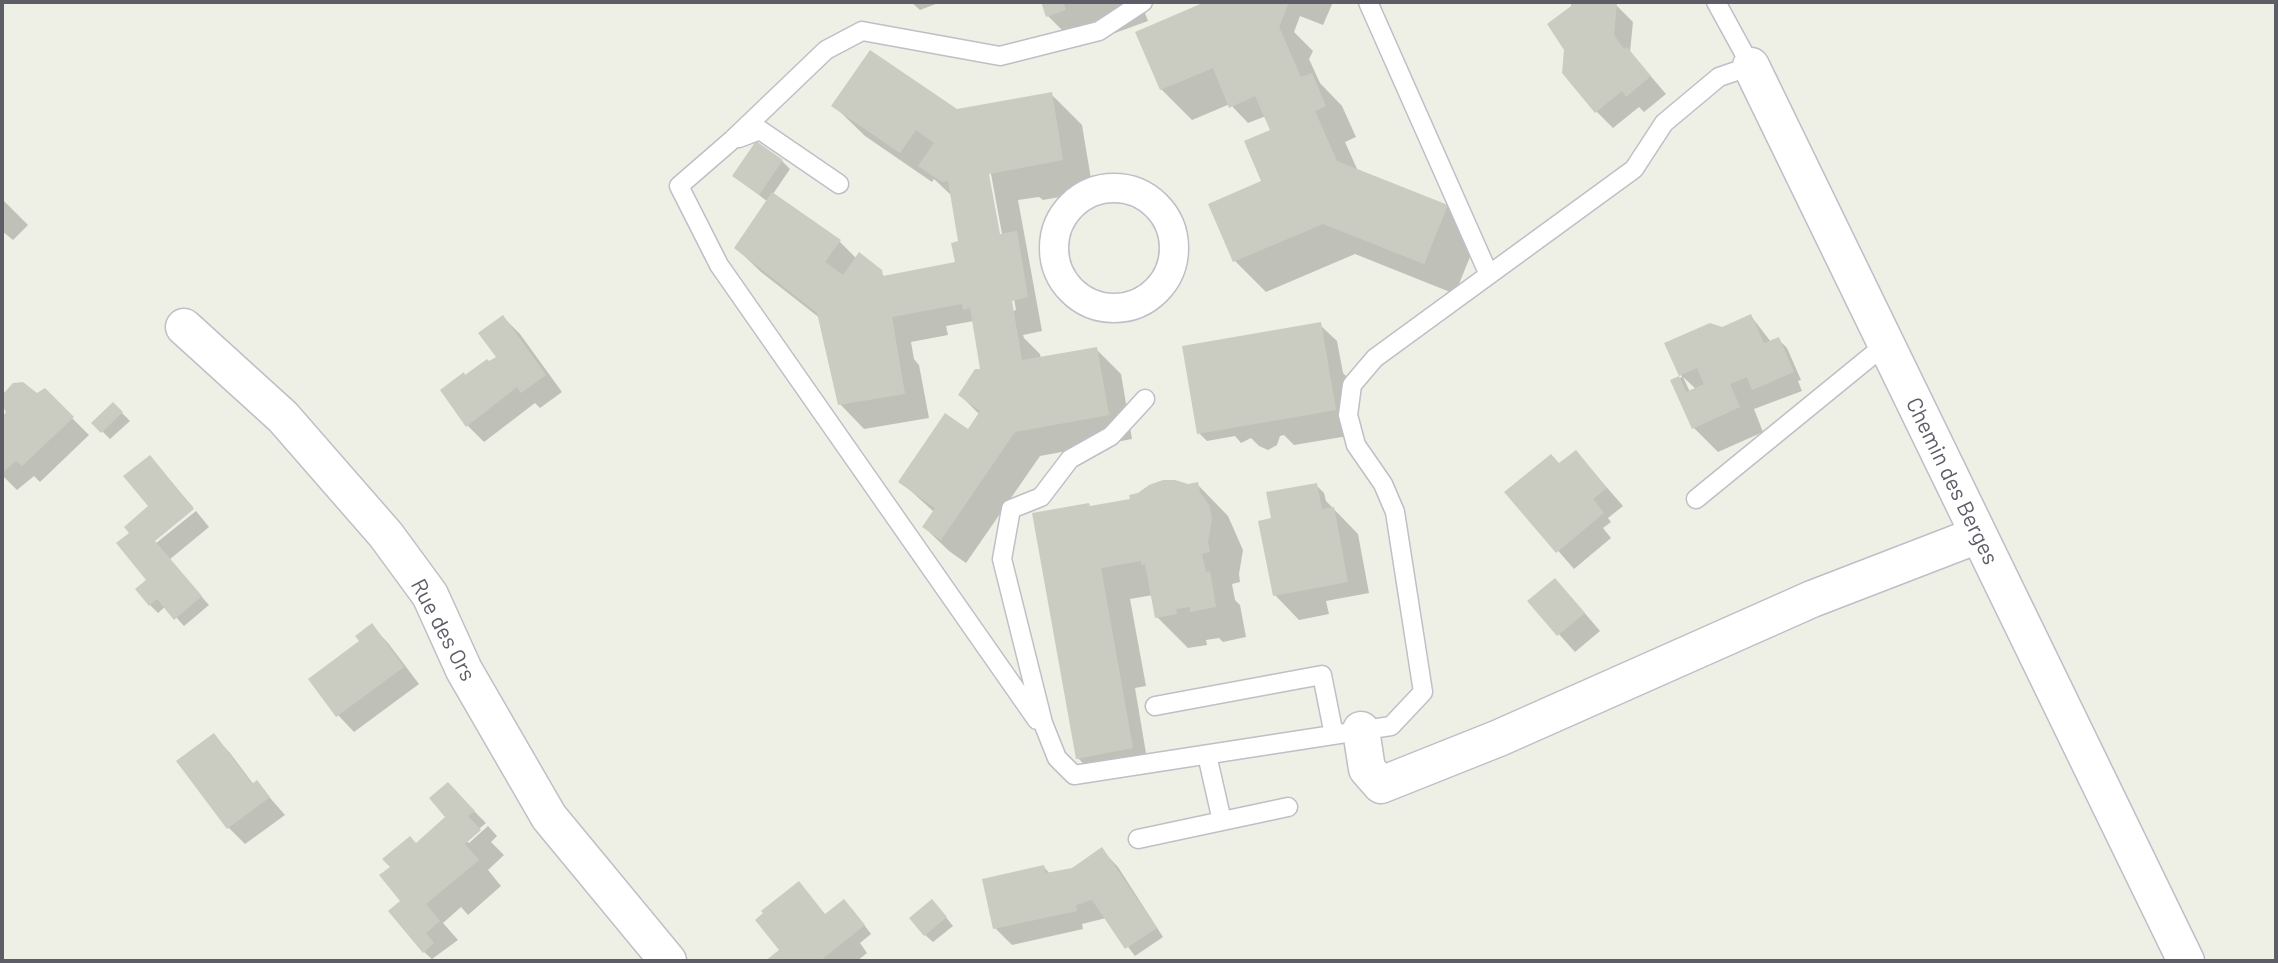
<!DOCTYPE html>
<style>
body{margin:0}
#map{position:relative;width:2278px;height:963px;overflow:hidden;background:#eff0e5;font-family:Barlow,sans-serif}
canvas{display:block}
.frame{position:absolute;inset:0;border:4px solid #5c5d67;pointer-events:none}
</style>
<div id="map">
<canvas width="2278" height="963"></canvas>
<div class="frame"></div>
</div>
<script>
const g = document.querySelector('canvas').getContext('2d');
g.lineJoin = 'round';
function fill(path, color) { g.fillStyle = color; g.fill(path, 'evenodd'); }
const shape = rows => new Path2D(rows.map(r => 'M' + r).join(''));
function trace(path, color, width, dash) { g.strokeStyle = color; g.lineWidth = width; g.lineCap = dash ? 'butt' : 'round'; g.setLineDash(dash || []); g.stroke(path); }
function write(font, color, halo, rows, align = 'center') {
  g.font = font + ' Barlow,sans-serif'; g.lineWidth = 7; g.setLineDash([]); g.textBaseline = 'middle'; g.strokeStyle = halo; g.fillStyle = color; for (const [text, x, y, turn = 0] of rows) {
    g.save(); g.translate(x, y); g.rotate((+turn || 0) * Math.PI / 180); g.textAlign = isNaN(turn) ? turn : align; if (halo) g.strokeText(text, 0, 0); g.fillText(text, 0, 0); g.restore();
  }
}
const shadow = shape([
 [911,2,941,2,920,10],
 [1043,2,1141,2,1148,21,1115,33,1109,28,1096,41,1079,47,1048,16],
 [1210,2,1333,2,1323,25,1300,16,1294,32,1313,51,1309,59,1320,83,1342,106,1356,137,1345,142,1358,171,1447,206,1478,237,1455,294,1355,254,1266,292,1235,261,1211,205,1263,182,1274,131,1266,116,1248,123,1230,104,1192,120,1161,89],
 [1573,2,1616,5,1633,22,1630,52,1666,94,1644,112,1639,107,1613,128,1596,111],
 [1051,94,1082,125,1093,191,1043,200,1039,197,1018,200,1042,331,1023,335,1024,338,1040,354,1041,359,1096,349,1121,374,1132,439,1040,456,966,563,949,551,924,527,934,512,901,482,968,432,980,415,960,395,983,370,974,321,946,326,948,335,911,342,914,359,919,365,929,418,864,429,840,404,821,319,761,272,736,248,768,202,734,176,782,161,790,169,773,194,840,242,857,259,886,277,957,264,960,243,953,197,934,179,932,182,865,136,834,106,957,111],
 [989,163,1016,310,1012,311,985,164],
 [2,199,28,225,13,240,2,231],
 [1751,316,1771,342,1779,340,1787,348,1801,380,1798,381,1802,391,1754,409,1763,432,1718,452,1694,428,1673,381,1682,377,1667,344,1723,329],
 [1683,377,1696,389,1690,392],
 [503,317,520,334,562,392,540,408,535,403,484,442,468,426,466,377,498,357],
 [1320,325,1337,341,1343,373,1351,381,1360,434,1294,445,1284,435,1280,436,1277,445,1268,450,1259,446,1251,438,1241,443,1235,436,1207,441,1199,433],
 [44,390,89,435,40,482,34,476,17,490,2,475,2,419],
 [113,404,130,421,110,439,94,423],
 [1576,452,1623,506,1608,518,1611,522,1603,528,1611,538,1574,569,1507,492,1559,465],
 [150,458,193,507,142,549,145,552,196,511,209,527,169,560,209,605,184,626,166,606,158,613,150,605,148,580,131,533,151,507],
 [1197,484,1228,516,1243,550,1239,574,1240,582,1232,584,1235,600,1240,605,1246,637,1223,642,1219,638,1206,640,1207,645,1188,648,1157,617,1153,595,1130,599,1146,686,1135,688,1148,765,1094,775,1078,758,1092,508],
 [1316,485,1324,493,1326,501,1358,534,1369,593,1326,601,1329,614,1299,620,1275,595,1273,520],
 [1571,597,1600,631,1575,652,1530,602],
 [372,626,388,643,419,684,354,732,338,715,361,642],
 [214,736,230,753,254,785,257,783,285,815,245,844,228,827],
 [472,809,486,823,466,840,469,843,488,826,497,836,491,842,504,855,488,870,501,886,468,915,461,907,443,923,458,940,432,959,424,952,403,901,416,845],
 [1102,850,1118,867,1163,937,1135,956,1106,918,1082,924,1083,929,1012,945,995,928,1044,867,1051,875,1073,870],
 [852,909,871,934,860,943,867,953,857,961,769,961,826,916],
 [940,910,953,926,933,942,925,935]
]);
const building = shape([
 [1041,2,1063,2,1066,10,1046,17],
 [1205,2,1289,2,1279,27,1301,77,1312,73,1326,106,1315,111,1337,161,1448,205,1424,264,1323,224,1233,262,1208,204,1261,181,1244,141,1270,130,1255,96,1229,108,1213,68,1160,90,1135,32],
 [1571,2,1617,3,1614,35,1624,49,1627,47,1651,76,1626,97,1622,91,1595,113,1562,73,1564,50,1547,24,1571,6],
 [870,50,957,109,1052,92,1063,160,989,174,1000,234,1017,231,1028,297,1012,301,1022,360,1097,347,1109,415,1015,432,941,540,922,527,935,508,898,482,945,413,968,429,980,411,958,395,975,369,980,369,970,308,963,310,962,304,892,317,905,394,838,405,817,313,734,248,772,192,841,240,825,262,843,275,859,252,882,270,883,276,955,262,951,243,958,241,948,181,942,182,918,166,934,143,916,130,900,153,831,106],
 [756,141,783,160,759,195,732,176],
 [1751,314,1764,343,1779,337,1794,372,1752,390,1747,377,1730,384,1740,407,1692,429,1670,380,1679,376,1664,343,1710,323,1722,327],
 [1697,368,1704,384,1686,392,1679,376],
 [503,315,546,375,521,393,517,387,466,427,440,390,464,372,465,375,487,359,489,361,496,357,478,333],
 [1321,322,1336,410,1197,434,1182,346],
 [23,382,37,393,45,388,74,417,22,466,16,461,2,473,2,417,6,412,2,405,2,395,13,383],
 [113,402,123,412,101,433,91,423],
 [1576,450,1607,488,1593,499,1604,513,1556,553,1504,492,1551,454,1559,463],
 [150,455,194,509,155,541,202,596,174,620,157,599,149,606,135,589,146,580,116,543,129,533,124,527,148,506,123,476],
 [1163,480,1175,480,1188,484,1198,482,1200,492,1209,505,1212,518,1208,542,1210,552,1202,554,1206,572,1210,571,1216,607,1190,612,1190,607,1176,609,1177,614,1155,618,1145,564,1141,565,1141,561,1101,568,1133,748,1076,759,1032,513,1089,503,1090,506,1130,499,1129,495,1138,493,1149,485],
 [1317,483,1322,509,1334,507,1348,582,1273,596,1258,521,1271,518,1266,492],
 [1555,578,1585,613,1557,636,1527,601],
 [372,623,404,667,336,717,308,679,359,641,355,636],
 [214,733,252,784,257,780,270,797,227,829,176,761],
 [448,782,475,811,468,816,481,830,465,844,479,860,426,904,440,921,426,933,434,943,423,953,388,911,400,901,379,875,390,867,382,859,410,836,416,843,445,817,429,798],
 [1102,847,1157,928,1125,949,1092,900,1076,905,1077,911,993,929,982,879,1044,865,1046,873,1072,868],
 [799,881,825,914,844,899,865,925,820,961,765,961,779,950,755,920,763,913,761,911],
 [932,899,947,917,924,936,909,918]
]);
const service = shape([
 [1368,2,1489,275],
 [739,138,760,130,839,184],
 [1145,399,1111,436,1070,459,1041,497,1011,509,1002,559,1043,723,1057,758,1074,775,1391,726,1423,692,1395,512,1383,484,1356,445,1348,415,1352,385,1375,358,1634,169,1664,123,1719,77,1751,66,1716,2],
 [1696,499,1886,344],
 [1155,706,1322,675,1334,735],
 [1037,720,719,265,679,186,732,140,826,50,862,31,1000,56,1099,31,1143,2],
 [1207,755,1222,821],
 [1138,839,1288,807]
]);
const pedestrian = shape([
 '1054 248a60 60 0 1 1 120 0a60 60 0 1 1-120 0Z'
]);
const minor = shape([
 [1751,66,2186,961],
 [184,327,283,417,386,535,430,595,464,670,549,817,668,961],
 [1361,730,1367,769,1381,785,1499,738,1812,599,1978,535]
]);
const streetNames = [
 ["Chemin des Berges",1952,481,64],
 ["Rue des Ors",443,630,62]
];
fill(shadow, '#0003');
fill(building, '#cbccc1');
trace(service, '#bebfc7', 21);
trace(pedestrian, '#bebfc7', 31);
trace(minor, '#bebfc7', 39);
trace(service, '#fff', 18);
trace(pedestrian, '#fff', 28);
trace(minor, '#fff', 36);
write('22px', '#5c5d67', '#fff', streetNames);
</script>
